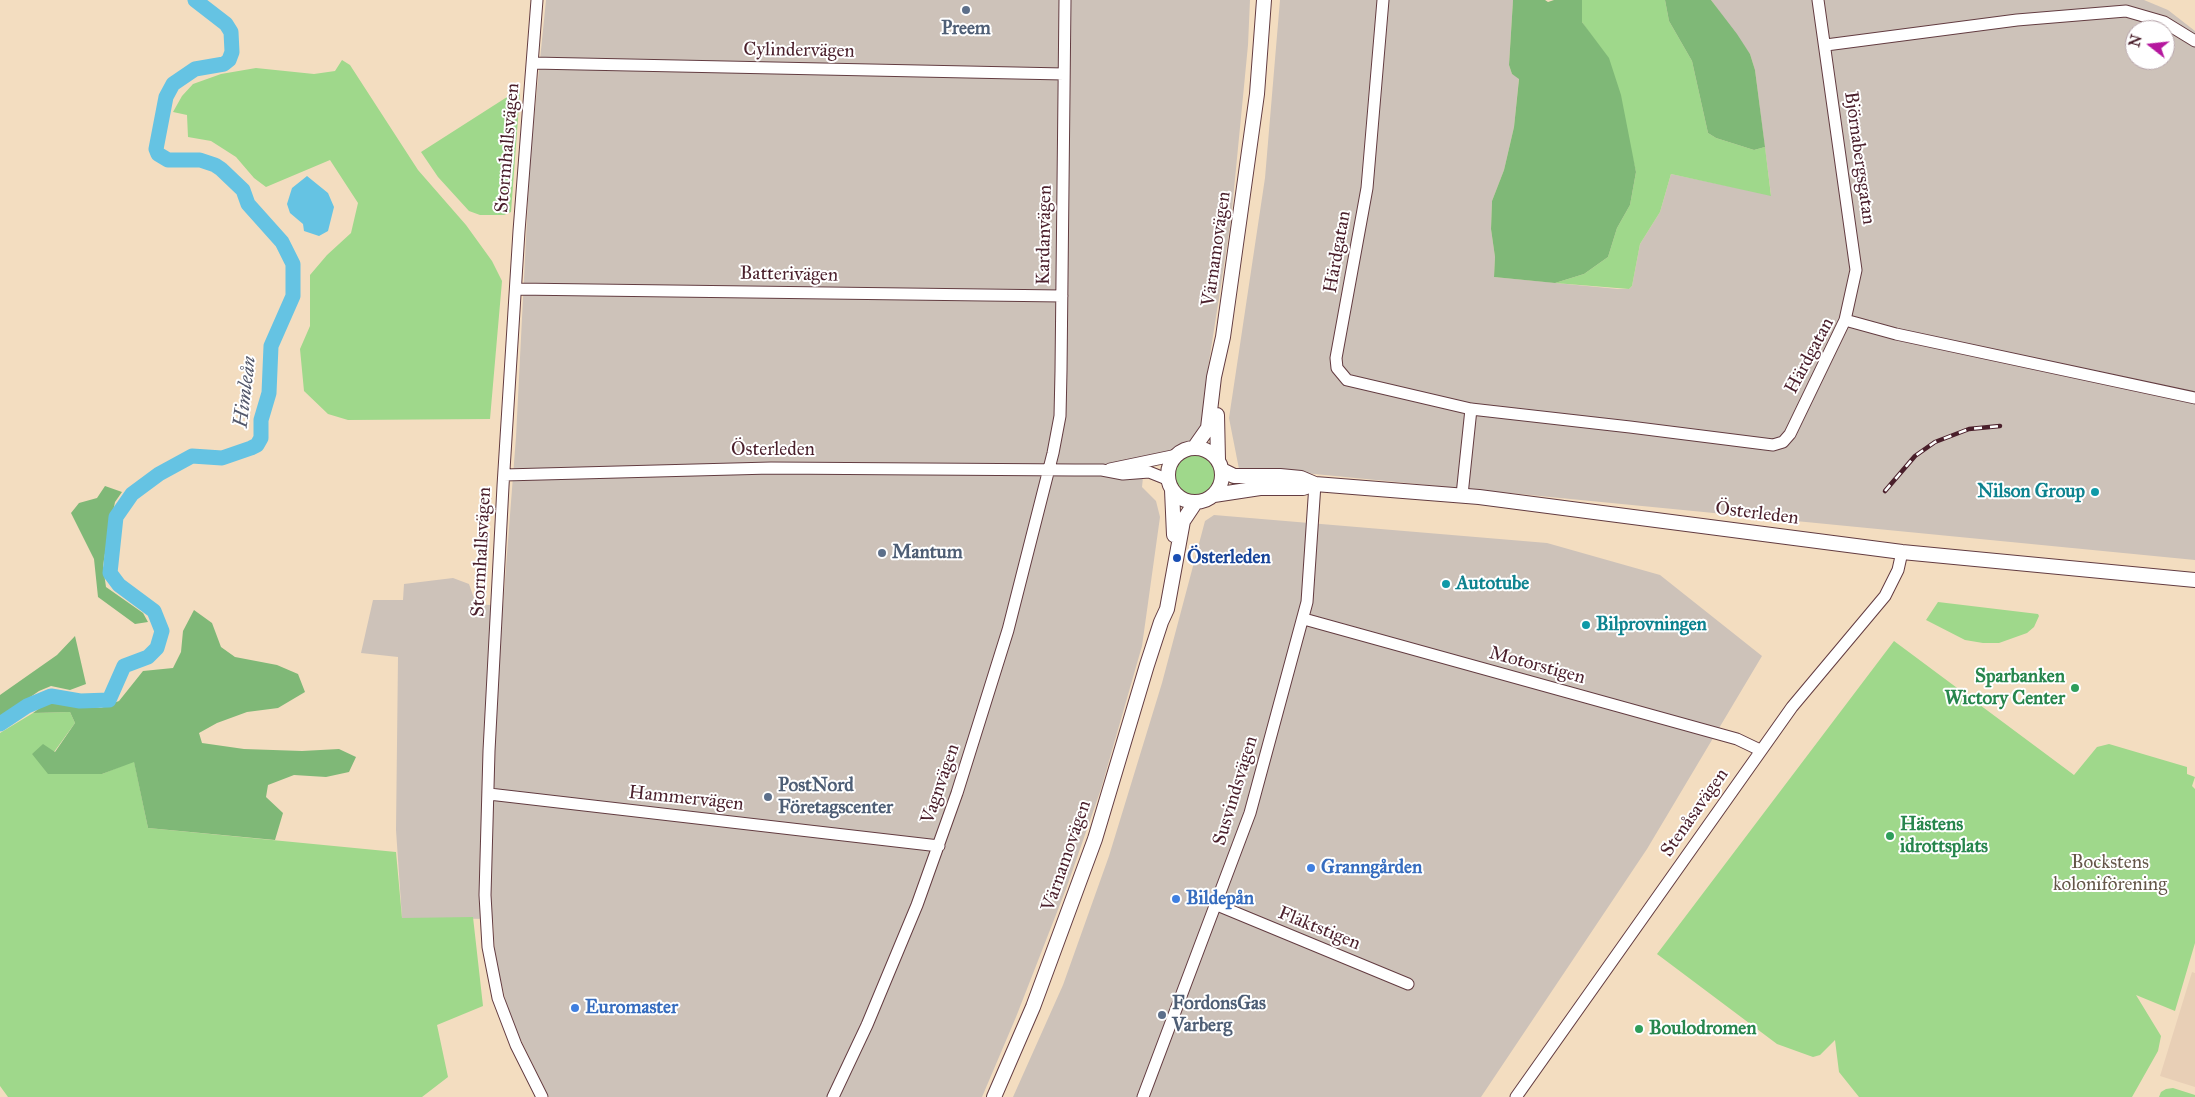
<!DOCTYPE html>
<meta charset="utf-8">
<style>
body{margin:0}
#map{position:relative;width:2195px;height:1097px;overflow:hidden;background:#f3ddc0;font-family:"IM FELL Great Primer",serif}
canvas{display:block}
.north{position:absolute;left:2125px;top:20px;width:50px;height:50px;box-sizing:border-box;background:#fff;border:1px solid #b7a5aa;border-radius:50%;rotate:286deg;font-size:14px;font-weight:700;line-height:20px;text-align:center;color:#4a1f2b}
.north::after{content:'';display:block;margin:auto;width:18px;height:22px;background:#b5179e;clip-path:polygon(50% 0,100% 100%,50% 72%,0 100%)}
</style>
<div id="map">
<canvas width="2195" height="1097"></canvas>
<div class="north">N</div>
</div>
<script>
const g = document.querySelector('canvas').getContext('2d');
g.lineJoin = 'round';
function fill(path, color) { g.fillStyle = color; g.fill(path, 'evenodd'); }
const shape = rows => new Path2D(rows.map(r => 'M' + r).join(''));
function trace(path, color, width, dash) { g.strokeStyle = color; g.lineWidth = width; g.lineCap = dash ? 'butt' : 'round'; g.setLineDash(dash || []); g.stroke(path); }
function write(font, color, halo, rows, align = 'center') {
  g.font = font + ' "IM FELL Great Primer",serif'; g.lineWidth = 4; g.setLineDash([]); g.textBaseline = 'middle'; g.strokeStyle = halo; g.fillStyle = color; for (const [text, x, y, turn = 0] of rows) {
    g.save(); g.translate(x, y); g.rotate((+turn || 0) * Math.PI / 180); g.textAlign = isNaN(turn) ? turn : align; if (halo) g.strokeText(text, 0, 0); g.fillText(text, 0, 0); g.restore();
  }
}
const built = shape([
 [2192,972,2195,973,2195,1087,2160,1076]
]);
const industrial = shape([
 [546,0,1250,0,1248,45,1231,220,1207,375,1203,427,1195,440,1172,452,1145,459,1142,487,1156,501,1160,517,1142,646,1101,789,1066,889,1016,1017,982,1097,549,1097,518,1034,506,1002,495,956,493,919,402,918,396,830,398,657,361,653,373,600,403,600,404,584,453,578,469,584,476,604,503,606,516,437,530,159],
 [1280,0,1513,0,1509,65,1512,74,1519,78,1514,127,1504,170,1492,201,1491,229,1495,257,1494,277,1618,289,1629,289,1632,286,1640,244,1660,212,1671,174,1771,195,1755,70,1750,54,1711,0,2144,0,2168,10,2195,31,2195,560,1294,472,1239,469,1229,418,1265,178],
 [2135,30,2165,30,2165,60,2135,60],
 [1214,515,1547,543,1660,575,1762,656,1647,849,1481,1097,1013,1097,1063,985,1109,856,1162,683,1205,521]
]);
const green = shape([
 [1582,0,1665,0,1669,21,1692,61,1708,133,1716,138,1754,150,1765,147,1771,196,1671,174,1660,212,1640,244,1632,286,1629,289,1555,283,1584,274,1608,257,1617,228,1630,205,1636,172,1627,134,1594,40,1582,22],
 [342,60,350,65,418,170,466,225,492,261,502,281,490,419,348,420,328,414,304,391,300,349,310,326,310,275,327,255,351,233,358,203,330,160,266,187,254,178,236,157,211,141,188,137,187,115,173,112,182,96,193,84,221,74,256,68,314,74,335,71],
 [518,90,520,92,511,212,504,215,480,215,469,211,438,177,421,152],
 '1174 475a22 22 0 1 1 44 0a22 22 0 1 1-44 0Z',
 [1938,602,2038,614,2039,616,2034,627,2027,633,1999,643,1983,643,1965,640,1926,620],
 [1894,641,2074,775,2097,747,2109,744,2187,767,2187,774,2195,777,2192,786,2195,789,2195,943,2175,1011,2136,995,2161,1036,2158,1051,2132,1097,1859,1097,1839,1072,1835,1040,1820,1055,1813,1057,1777,1044,1657,954],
 [70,712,75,723,54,752,32,754,102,774,134,761,148,828,396,852,402,918,473,917,483,1006,437,1025,448,1077,422,1097,8,1097,0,1086,0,733,33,713],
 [2173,1088,2195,1095,2195,1097,2159,1097,2161,1092,2166,1089]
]);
const forest = shape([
 [1513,0,1545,0,1548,2,1554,0,1582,0,1582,22,1609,58,1621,95,1636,172,1630,205,1617,228,1608,257,1584,274,1555,283,1494,277,1495,257,1491,229,1492,201,1504,170,1514,127,1519,79,1512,74,1509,65],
 [1665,0,1711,0,1737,34,1750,54,1755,70,1765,147,1754,150,1716,138,1708,133,1692,61,1669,21],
 [105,486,122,492,115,502,107,541,103,566,106,587,143,613,148,622,135,624,98,597,94,559,71,513,79,503,97,498],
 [194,610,212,623,221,647,235,657,277,665,298,674,305,692,278,708,247,712,217,723,199,733,202,743,244,749,302,751,339,749,356,757,349,772,326,777,294,775,268,785,266,797,283,813,275,840,148,828,134,762,102,774,48,774,32,754,43,744,55,752,75,723,70,712,33,713,48,702,101,708,119,701,143,671,173,668,181,652,183,631],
 [75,636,86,684,70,690,51,686,39,691,0,718,0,695,57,655]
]);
const water = shape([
 [307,176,328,193,334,207,328,231,319,236,304,231,303,224,290,213,287,204,292,188]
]);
const river = shape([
 [0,724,27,706,51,696,80,701,109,700,124,666,148,657,157,648,162,631,154,611,119,585,110,573,116,517,132,494,159,474,192,456,222,458,251,448,257,445,261,438,261,420,269,393,271,346,293,296,293,264,282,242,248,204,243,190,221,169,215,165,200,160,168,160,158,154,156,149,166,97,173,84,195,69,224,64,229,60,232,52,231,32,226,24,195,0]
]);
const minor = shape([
 [537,0,519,231,503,486,489,751,485,895,488,947,498,998,516,1045,542,1097],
 [1383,0,1367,188,1336,358,1337,368,1347,380,1471,409,1630,427,1773,445,1783,442,1790,434,1845,320,1896,334,2195,398],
 [1818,0,1856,270,1845,320],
 [1826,45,2017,20,2126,11,2164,22,2195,41],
 [533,63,1064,74],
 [516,289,1062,296],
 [1110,469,1177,455],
 [504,475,771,468,1075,470,1102,470,1123,474,1149,472,1169,480],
 [1462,495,1471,409],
 [1304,619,1737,739,1760,750],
 [489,794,939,846],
 [1217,905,1408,984],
 [833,1097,867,1025,917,905,957,793,1008,630,1053,453,1060,416,1061,371,1065,0],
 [1143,1097,1250,813,1307,602,1315,484],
 [1516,1097,1792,707,1885,596,1898,570,1902,552]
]);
const major = shape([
 [1217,415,1218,460],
 '1168 475a27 27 0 1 1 54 0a27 27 0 1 1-54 0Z',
 [1194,448,1208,428,1214,377,1223,337,1257,94,1264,0],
 [1222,470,1234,476,1280,476,1301,478,1315,484,1479,497,1902,552,2195,580],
 [1172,490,1174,535],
 [1214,495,1260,488,1303,488,1315,484],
 [994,1097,1033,1007,1095,839,1147,665,1161,622,1167,609,1183,521,1195,503]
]);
const rail = shape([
 [1885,491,1915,456,1935,442,1969,429,2000,426]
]);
const markers = [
 [966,10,5,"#5c6f8a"],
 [2095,492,5,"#0f9aa8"],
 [882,553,5,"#5c6f8a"],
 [1177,558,5,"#1a4fb4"],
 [1446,584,5,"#0f9aa8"],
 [1586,625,5,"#0f9aa8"],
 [2075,688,5,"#2e9e5b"],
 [768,797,5,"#5c6f8a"],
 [1890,836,5,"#2e9e5b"],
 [1311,868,5,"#3f7fe0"],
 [1176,899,5,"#3f7fe0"],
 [575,1008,5,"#3f7fe0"],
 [1162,1015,5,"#5c6f8a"],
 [1639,1029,5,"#2e9e5b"]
];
const serviceNames = [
 ["Preem",966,29,"center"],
 ["Mantum",892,553],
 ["PostNord",778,786],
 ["Företagscenter",778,808],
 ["FordonsGas",1172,1004],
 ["Varberg",1172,1026]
];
const streetNames = [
 ["Cylindervägen",799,51,1],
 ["Stormhallsvägen",508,148,-85],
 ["Björnabergsgatan",1859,158,82],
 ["Kardanvägen",1045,235,-89],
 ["Värnamovägen",1217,249,-82],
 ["Härdgatan",1338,252,-80],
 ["Batterivägen",789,275,1],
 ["Härdgatan",1810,356,-62],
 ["Österleden",773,450],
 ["Österleden",1757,514,7],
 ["Stormhallsvägen",482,552,-87],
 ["Motorstigen",1537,666,15],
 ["Vagnvägen",941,784,-71],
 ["Susvindsvägen",1236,791,-73],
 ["Hammervägen",686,799,6],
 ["Stenåsavägen",1695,813,-55],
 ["Värnamovägen",1067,856,-71],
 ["Fläktstigen",1319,929,22]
];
const cultureNames = [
 ["Nilson Group",2085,492,"right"],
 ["Autotube",1456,584],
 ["Bilprovningen",1596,625]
];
const transitNames = [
 ["Österleden",1187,558]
];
const leisureNames = [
 ["Sparbanken",2065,677,"right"],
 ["Wictory Center",2065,699,"right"],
 ["Hästens",1900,825],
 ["idrottsplats",1900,847],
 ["Boulodromen",1649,1029]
];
const parkNames = [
 ["Bockstens",2110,863],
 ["koloniförening",2110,885]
];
const shopNames = [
 ["Granngården",1321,868],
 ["Bildepån",1186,899],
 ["Euromaster",585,1008]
];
const waterNames = [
 ["Himleån",246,392,-83]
];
fill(built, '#e8cfb6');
fill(industrial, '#cdc2b9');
fill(green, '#9fd88b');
fill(forest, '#7fb877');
fill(water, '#65c3e3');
trace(river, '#65c3e3', 15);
trace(minor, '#633c41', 13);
trace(major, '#633c41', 16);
trace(minor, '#fff', 11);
trace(major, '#fff', 14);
trace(rail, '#4a1f2b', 4.5);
trace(rail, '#fff', 2.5, [8]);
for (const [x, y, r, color] of markers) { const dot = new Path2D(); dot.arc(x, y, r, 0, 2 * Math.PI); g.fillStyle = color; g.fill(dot); trace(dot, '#fff', 2); }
write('bold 19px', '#4e5e75', '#fff', serviceNames, 'left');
write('19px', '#4a1f2b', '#fff', streetNames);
write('bold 19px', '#0d838f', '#fff', cultureNames, 'left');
write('bold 19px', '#164399', '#fff', transitNames, 'left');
write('bold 19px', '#27864d', '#fff', leisureNames, 'left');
write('19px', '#645648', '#fff', parkNames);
write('bold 19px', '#366cbe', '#fff', shopNames, 'left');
write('italic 20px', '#53586b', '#fff', waterNames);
</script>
